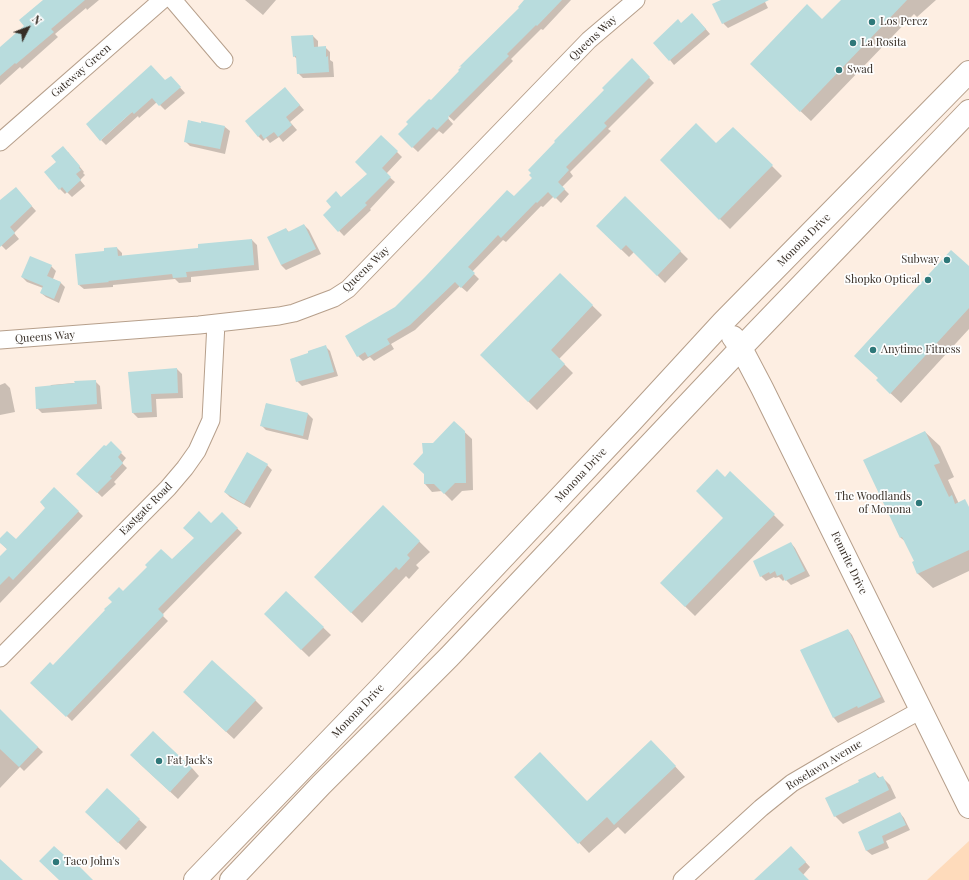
<!DOCTYPE html>
<style>
body{margin:0}
#map{position:relative;width:969px;height:880px;overflow:hidden;background:#fdeee2;font-family:"Playfair Display",serif}
canvas{display:block}
.north{position:absolute;left:8px;top:8px;width:40px;height:40px;-webkit-text-stroke:3px #fefefe;paint-order:stroke;rotate:48deg;font-size:11px;font-weight:700;line-height:16px;text-align:center;color:#372e26}
.north::after{content:'';display:block;margin:auto;width:14px;height:18px;background:#372e26;clip-path:polygon(50% 0,100% 100%,50% 72%,0 100%)}
</style>
<div id="map">
<canvas width="969" height="880"></canvas>
<div class="north">N</div>
</div>
<script>
const g = document.querySelector('canvas').getContext('2d');
g.lineJoin = 'round';
function fill(path, color) { g.fillStyle = color; g.fill(path, 'evenodd'); }
const shape = rows => new Path2D(rows.map(r => 'M' + r).join(''));
function trace(path, color, width, dash) { g.strokeStyle = color; g.lineWidth = width; g.lineCap = dash ? 'butt' : 'round'; g.setLineDash(dash || []); g.stroke(path); }
function write(font, color, halo, rows, align = 'center') {
  g.font = font + ' "Playfair Display",serif'; g.lineWidth = 3.5; g.setLineDash([]); g.textBaseline = 'middle'; g.strokeStyle = halo; g.fillStyle = color; for (const [text, x, y, turn = 0] of rows) {
    g.save(); g.translate(x, y); g.rotate((+turn || 0) * Math.PI / 180); g.textAlign = isNaN(turn) ? turn : align; if (halo) g.strokeText(text, 0, 0); g.fillText(text, 0, 0); g.restore();
  }
}
const green = shape([
 [969,841,969,880,927,880]
]);
const shadow = shape([
 [44,0,99,0,87,10,86,8,55,34,58,37,22,69,20,67,0,85,0,49,25,26],
 [245,0,276,0,263,15],
 [526,0,571,0,543,30,541,29,511,59,513,61,454,121,446,114,445,115,453,124,443,134,439,131,418,152,399,134,461,71,461,67,520,8],
 [723,0,764,0,768,8,728,28,723,23],
 [842,0,936,0,917,17,914,14,811,121,761,74,822,20],
 [697,19,710,34,674,65,670,60,681,24],
 [313,36,318,41,318,47,325,47,330,52,330,60,333,62,334,77,303,78,298,73,297,59,294,56],
 [632,60,654,83,608,129,611,131,570,172,573,176,562,187,569,194,561,203,554,196,543,207,541,206,506,242,503,240,472,272,479,279,467,292,460,286,415,330,391,344,394,349,374,361,370,357,363,361,358,356,395,308,514,198,533,178],
 [166,81,175,82,185,93,165,110,157,102,139,118,138,116,106,145,101,140],
 [290,94,304,110,290,122,297,130,283,142,279,137,270,143,266,138,263,141,258,136],
 [225,127,230,131,225,154,190,146,185,141],
 [381,136,402,157,386,174,395,182,370,209,371,210,344,236,324,215,369,174],
 [716,144,772,166,782,176,730,229,661,160],
 [68,152,84,172,83,173,85,175,80,180,85,186,72,197,67,192,65,194,60,189],
 [20,193,36,211,14,233,19,239,6,250,0,244,0,209],
 [625,197,688,259,665,283,634,252,629,257,597,226],
 [304,225,309,230,321,254,286,270,281,265,286,229,289,232],
 [252,240,257,245,259,270,191,277,191,282,179,283,175,279,113,285,113,287,84,289,79,285,106,252,117,248,122,253,122,257,200,249],
 [51,266,56,271,53,279,60,282,65,287,59,303,46,297,41,293,43,288,27,282,22,277],
 [969,267,969,329,901,403,887,390],
 [560,274,602,315,559,359,573,373,537,410,481,355],
 [326,347,330,351,338,376,302,386,297,381,310,354],
 [177,369,182,374,183,398,156,399,157,417,138,418,133,413,129,373],
 [95,381,100,386,102,409,42,413,37,408,51,385],
 [5,383,10,388,15,412,0,415,0,385],
 [266,404,308,414,313,419,308,440,266,430,261,425],
 [454,422,472,439,473,490,462,491,452,501,442,491,432,492,425,484,425,474,434,444],
 [925,432,940,446,954,477,948,480,959,504,969,517,969,571,933,588,918,574,913,562,915,561,906,542,901,538,865,460],
 [111,443,126,458,122,463,127,468,114,482,116,484,102,497,78,474],
 [267,465,272,470,250,508,230,497,225,492],
 [730,472,784,525,695,616,661,583,725,518,725,478],
 [54,488,83,516,0,603,0,558,8,550,0,542,0,540,16,540,47,508],
 [383,506,430,552,416,565,419,568,409,579,406,576,362,623,325,587],
 [222,514,242,533,162,615,168,621,72,721,32,683,53,667,123,592,172,561],
 [791,543,795,548,810,576,791,585,785,579,783,581,779,577,775,578,774,577,766,581,761,576],
 [286,592,331,635,309,657,265,614],
 [848,630,852,635,885,702,838,723,834,718],
 [192,700,255,700,263,708,234,739],
 [3,714,43,752,24,771,20,767,0,788,0,717],
 [661,751,685,777,625,834,618,827,589,853,516,777,587,802],
 [139,763,192,768,199,776,178,799],
 [875,773,880,778,882,777,890,785,896,798,843,824,835,816,826,799,860,782],
 [107,790,147,827,126,850,94,819],
 [900,813,904,818,910,830,886,841,889,848,872,855,867,851,859,832],
 [796,852,810,867,803,875,808,880,755,880]
]);
const building = shape([
 [43,0,85,0,51,29,54,32,16,64,15,63,0,76,0,47,24,26,19,20],
 [524,0,562,0,537,26,536,25,507,54,509,56,448,117,449,118,437,130,433,127,412,148,398,134,408,124,406,122,429,99,431,100,459,71,458,70,462,66,459,67,519,8,518,7],
 [721,0,769,0,722,24,712,4],
 [841,0,907,0,800,112,750,64,807,4,822,19],
 [692,13,706,29,669,61,653,43,678,19,681,23],
 [313,35,314,47,326,46,326,57,328,56,329,72,297,74,296,56,293,57,291,36],
 [632,58,650,77,604,123,607,126,566,167,569,170,558,182,565,189,555,199,548,192,537,203,536,202,501,238,498,235,468,267,475,273,461,288,455,282,410,325,387,339,390,344,368,357,365,352,357,357,345,336,395,307,425,277,507,190,514,196,532,178,529,175,531,173,528,170,555,142,554,141,604,90,602,88],
 [151,65,165,80,171,76,181,87,159,106,152,98,134,114,132,112,100,141,86,124],
 [285,87,300,105,286,117,292,125,278,137,274,132,264,139,261,134,258,137,245,121],
 [188,120,201,123,201,121,225,126,220,149,184,142],
 [696,123,716,143,733,127,773,165,719,220,660,160],
 [381,135,398,151,382,168,391,177,365,203,367,205,338,232,323,215,331,207,326,201,336,191,341,197,367,174,355,162],
 [63,146,80,166,79,168,81,170,76,174,81,180,67,193,62,187,59,190,44,172,56,162,51,156],
 [16,187,32,206,10,227,15,233,0,247,0,200],
 [625,196,681,251,657,276,626,245,621,250,596,226],
 [304,224,316,249,281,265,267,237,286,228,288,232],
 [252,239,254,265,186,272,187,277,173,278,172,274,108,281,109,282,78,285,75,254,104,251,104,248,117,247,118,256,198,248,198,244],
 [951,250,969,266,969,308,890,394,876,380,878,378,854,356],
 [30,256,52,265,47,276,61,282,54,299,40,293,43,286,21,277],
 [560,273,593,305,551,350,565,364,528,402,480,355],
 [326,345,334,372,296,382,290,359,308,353,308,351],
 [177,368,178,393,151,394,152,412,132,413,128,372],
 [96,380,97,404,36,409,35,387,75,383,74,381],
 [266,403,308,413,303,436,260,426],
 [454,421,465,431,466,483,455,483,444,494,434,484,424,484,424,474,413,464,423,453,422,443,433,443],
 [925,431,940,463,934,465,949,497,952,495,955,504,965,499,969,507,969,550,917,574,912,562,914,561,902,537,900,538,863,460],
 [111,441,122,452,118,457,123,463,110,477,112,478,97,493,76,474,104,445,106,446],
 [247,452,268,464,244,504,224,492],
 [717,469,725,477,730,471,775,514,685,607,660,583,723,518,696,491],
 [54,487,79,511,13,580,9,576,0,585,0,556,7,549,0,543,0,538,7,531,16,539,45,508,40,502],
 [383,505,420,541,407,555,410,558,399,570,396,567,351,613,314,577],
 [199,511,211,523,222,512,238,528,158,609,164,615,66,717,30,683,50,662,53,665,105,610,104,609,112,602,108,598,119,587,123,591,147,567,145,565,161,549,172,559,194,538,183,528],
 [791,542,805,571,785,581,782,574,777,576,775,571,770,574,769,572,760,577,753,561],
 [286,591,324,627,301,650,264,614],
 [848,629,881,697,858,708,857,706,833,718,800,650],
 [212,660,256,700,226,732,183,692],
 [0,709,38,747,19,767,0,749],
 [153,731,192,768,170,792,130,755],
 [651,740,676,766,614,825,607,817,578,844,514,777,540,752,587,801],
 [875,772,878,778,883,776,889,790,834,817,825,798,859,782,858,780],
 [107,788,140,819,118,843,85,812],
 [900,812,906,825,882,836,884,843,866,851,858,832],
 [54,846,73,863,74,861,93,880,59,880,39,861],
 [791,846,806,862,798,869,809,880,754,880],
 [0,859,23,880,0,880]
]);
const street = shape([
 [173,0,224,60],
 [0,142,162,0],
 [0,340,199,325,279,316,294,313,334,298,348,289,589,40,636,0],
 [0,658,168,488,185,468,197,451,211,420,216,323],
 [682,880,761,808,792,783,838,756,921,710]
]);
const secondary = shape([
 [733,337,741,348,762,388,969,807],
 [195,880,383,685,630,423,723,322,969,72],
 [231,880,321,785,449,657,741,348,969,111]
]);
const markers = [
 [872,22,4,"#2e7879"],
 [853,43,4,"#2e7879"],
 [839,70,4,"#2e7879"],
 [947,260,4,"#2e7879"],
 [928,280,4,"#2e7879"],
 [873,350,4,"#2e7879"],
 [919,503,4,"#2e7879"],
 [159,761,4,"#2e7879"],
 [56,862,4,"#2e7879"]
];
const poiNames = [
 ["Los Perez",880,22],
 ["La Rosita",861,43],
 ["Swad",847,70],
 ["Subway",939,260,"right"],
 ["Shopko Optical",920,280,"right"],
 ["Anytime Fitness",881,350],
 ["The Woodlands",911,497,"right"],
 ["of Monona",911,510,"right"],
 ["Fat Jack's",167,761],
 ["Taco John's",64,862]
];
const streetNames = [
 ["Queens Way",593,38,-43],
 ["Gateway Green",81,71,-41],
 ["Monona Drive",804,240,-45],
 ["Queens Way",366,269,-44],
 ["Queens Way",45,337,-4],
 ["Monona Drive",581,475,-47],
 ["Eastgate Road",146,509,-45],
 ["Femrite Drive",849,563,64],
 ["Monona Drive",358,711,-46],
 ["Roselawn Avenue",824,765,-31]
];
fill(green, '#fedbbb');
fill(shadow, '#0003');
fill(building, '#b8dcdd');
trace(street, '#b69f8b', 19);
trace(secondary, '#b69f8b', 24);
trace(street, '#fff', 17);
trace(secondary, '#fff', 22);
for (const [x, y, r, color] of markers) { const dot = new Path2D(); dot.arc(x, y, r, 0, 2 * Math.PI); g.fillStyle = color; g.fill(dot); trace(dot, '#fefefe', 1.5); }
write('11px', '#372e26', '#fefefe', poiNames, 'left');
write('11px', '#372e26', '#fefefe', streetNames);
</script>
